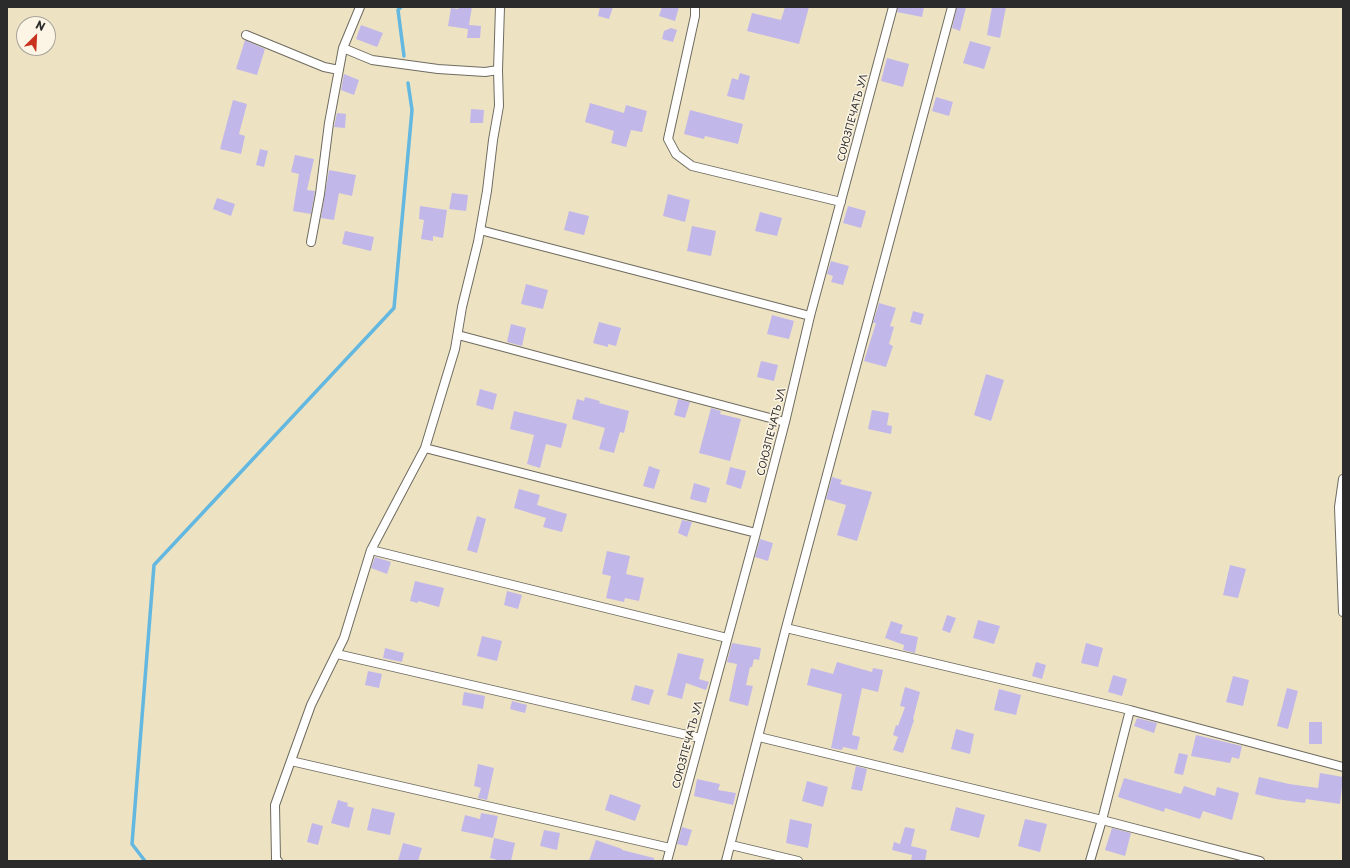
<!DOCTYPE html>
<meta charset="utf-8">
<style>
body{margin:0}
#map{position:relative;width:1350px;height:868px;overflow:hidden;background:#ede3c3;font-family:"Playpen Sans",sans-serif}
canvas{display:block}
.frame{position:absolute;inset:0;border:8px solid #2b2b2b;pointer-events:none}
.north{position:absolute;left:16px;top:16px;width:40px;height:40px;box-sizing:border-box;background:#fcf5e5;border:1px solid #a8a49b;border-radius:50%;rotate:24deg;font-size:11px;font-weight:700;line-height:16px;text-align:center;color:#2b2b2b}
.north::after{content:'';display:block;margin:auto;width:14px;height:18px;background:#c8321e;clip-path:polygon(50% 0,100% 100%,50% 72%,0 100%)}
</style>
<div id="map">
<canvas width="1350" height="868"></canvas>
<div class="frame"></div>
<div class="north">N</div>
</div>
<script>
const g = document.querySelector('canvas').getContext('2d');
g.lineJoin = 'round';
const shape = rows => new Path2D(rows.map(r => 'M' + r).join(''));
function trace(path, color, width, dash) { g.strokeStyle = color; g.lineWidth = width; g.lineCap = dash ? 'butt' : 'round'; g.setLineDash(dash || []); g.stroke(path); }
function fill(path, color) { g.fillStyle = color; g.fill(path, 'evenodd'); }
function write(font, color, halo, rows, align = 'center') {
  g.font = font + ' "Playpen Sans",sans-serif'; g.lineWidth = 3; g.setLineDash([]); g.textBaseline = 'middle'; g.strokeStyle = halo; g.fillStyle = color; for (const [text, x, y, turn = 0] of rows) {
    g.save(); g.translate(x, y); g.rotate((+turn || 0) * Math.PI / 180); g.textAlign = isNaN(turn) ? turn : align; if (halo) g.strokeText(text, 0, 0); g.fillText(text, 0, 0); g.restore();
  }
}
const stream = shape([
 [401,7,398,10,404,56],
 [145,861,132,844,154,565,394,308,412,110,408,83]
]);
const building = shape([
 [459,7,472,7,469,25,481,26,480,38,467,38,468,29,448,26,451,8,458,9],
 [600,7,613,7,609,19,598,16],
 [662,7,679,7,675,21,659,16],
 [785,7,809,7,799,44,747,31,752,13,781,20],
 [898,7,924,7,922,17,897,12],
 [957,7,966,7,960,31,952,28],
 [992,7,1006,7,1000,38,987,35],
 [361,25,383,33,377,47,356,39],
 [671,28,677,30,673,42,662,39,664,31],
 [245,40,265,49,257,75,236,69],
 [970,41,991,47,984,69,963,63],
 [887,58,909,64,903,87,881,81],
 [740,73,750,76,744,100,727,96,732,78,738,80],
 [344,74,359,80,354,95,341,90],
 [936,97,953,102,949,116,932,111],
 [233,100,247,104,239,134,245,136,241,154,220,149],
 [590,103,624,113,626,105,647,111,642,132,631,130,626,147,611,143,614,131,585,122],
 [471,109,484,110,483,123,470,123],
 [690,110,743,124,738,144,705,136,704,139,684,134],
 [337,113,346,114,345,128,334,127],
 [260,149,268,151,264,167,256,165],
 [295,155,314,159,307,190,315,191,311,214,293,211,299,174,291,172],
 [329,170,356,175,352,196,339,193,334,220,321,218],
 [452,193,468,195,466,211,449,209],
 [668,194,690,200,685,222,663,216],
 [217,198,235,204,231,216,213,209],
 [420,206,447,210,443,238,433,236,433,241,421,239,424,220,419,219],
 [848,206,866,211,861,228,843,223],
 [569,211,589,216,584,235,564,230],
 [760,212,782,218,777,236,755,231],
 [692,226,716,231,711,256,687,251],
 [345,231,374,237,371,251,342,244],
 [831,261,849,266,843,285,831,282,833,276,827,274],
 [526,284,548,290,543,309,521,304],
 [879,303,896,308,890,326,894,327,889,344,893,346,886,367,864,361,876,323,873,323],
 [913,311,924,314,921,325,910,322],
 [772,315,794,321,789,339,767,334],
 [599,322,621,328,616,346,608,344,608,347,593,343],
 [511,324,526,328,522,346,507,342],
 [761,361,778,365,774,381,757,377],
 [986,374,1004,380,991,421,974,415],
 [480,389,497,394,493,410,476,405],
 [585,397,600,401,599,403,629,411,624,433,620,432,614,453,599,449,605,428,572,419,577,399,584,401],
 [678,399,690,402,685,418,674,415],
 [711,408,721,411,720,414,741,419,730,461,699,453],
 [872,410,889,413,887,425,892,426,891,434,868,429],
 [514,411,567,424,561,448,546,444,540,468,527,464,534,435,510,429],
 [649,466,660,470,654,489,643,486],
 [730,467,746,471,741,489,726,484],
 [832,477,842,480,840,484,872,492,857,541,837,535,846,505,826,499],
 [694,483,710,488,706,503,690,499],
 [519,489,540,495,537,505,567,514,562,532,543,527,546,518,514,508],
 [477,516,486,519,477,553,467,550],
 [682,520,692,522,687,537,678,533],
 [760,539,773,543,768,561,755,557],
 [607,551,630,556,626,574,644,578,639,601,625,598,624,602,606,598,611,576,602,574],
 [375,557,391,562,387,574,371,568],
 [1230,565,1246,569,1238,598,1223,595],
 [415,581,444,588,439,607,418,601,418,603,410,601],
 [507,591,522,595,518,609,504,605],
 [947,615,956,618,950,633,942,630],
 [978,620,1000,626,994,644,973,638],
 [891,621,903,625,900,633,918,637,915,653,903,650,904,645,885,638],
 [482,636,502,641,497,661,477,656],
 [732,643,761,648,759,660,754,659,752,667,750,667,746,685,753,686,748,706,729,701,737,664,727,662],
 [1086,643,1103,648,1098,667,1081,663],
 [385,648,404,653,402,662,383,658],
 [678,653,704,659,699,679,709,682,706,690,686,683,682,699,667,695],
 [837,662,872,672,873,668,883,670,878,692,862,688,852,735,860,737,857,750,843,747,842,750,831,748,842,694,807,685,811,668,833,674],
 [1036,662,1046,665,1042,679,1032,676],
 [368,671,382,674,379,688,365,685],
 [1113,675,1127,679,1122,696,1108,692],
 [1233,676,1249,680,1243,706,1226,702],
 [635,685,654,690,649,705,631,700],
 [905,687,920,692,913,719,914,720,903,753,893,750,898,737,893,735,896,725,898,726,905,707,900,706],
 [1287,688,1298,691,1288,729,1277,726],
 [999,689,1021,695,1016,715,994,710],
 [464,692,485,696,483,709,462,705],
 [512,701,527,705,525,713,510,709],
 [1137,718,1157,723,1154,733,1134,726],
 [1309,722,1322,722,1322,744,1309,744],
 [956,729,974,734,970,754,951,749],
 [1196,735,1242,746,1239,759,1232,757,1230,763,1191,756],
 [1179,753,1188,755,1183,775,1174,773],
 [478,764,494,768,487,800,478,798,481,788,474,786],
 [856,766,867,769,862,791,851,789],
 [1320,773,1343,777,1340,804,1306,799,1305,803,1276,799,1255,794,1259,777,1289,784,1318,788],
 [1124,778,1181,794,1184,786,1215,796,1217,787,1239,793,1232,820,1203,811,1200,819,1165,808,1164,812,1118,797],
 [697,779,720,784,718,790,736,793,733,805,694,796],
 [807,781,828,787,823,807,802,801],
 [610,794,641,805,635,821,605,810],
 [338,800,348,803,347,806,354,808,349,828,331,823],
 [956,807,985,815,979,838,950,830],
 [372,808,395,813,390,835,367,830],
 [481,813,498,816,493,838,461,831,465,815,480,819],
 [790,819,812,824,808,848,786,843],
 [1025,819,1047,824,1040,852,1018,846],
 [312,823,323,826,318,845,307,842],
 [682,827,692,830,687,846,677,844],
 [905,827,915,829,911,846,927,850,925,861,911,861,912,855,892,850,894,842,900,844],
 [1112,828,1131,833,1125,856,1105,850],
 [544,830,560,833,557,850,540,846],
 [494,838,515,843,511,861,501,861,490,858],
 [596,840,622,849,622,850,654,858,654,861,589,861],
 [403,843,422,848,418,861,398,861]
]);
const street = shape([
 [695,7,695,16,668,139,676,154,692,166,841,202],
 [246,35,324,67,339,70],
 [343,48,372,60,438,69,485,72,498,70],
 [480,230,810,316],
 [311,242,320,194,329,123,343,48,360,7],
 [458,335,785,422],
 [425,448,756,533],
 [1343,479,1339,507,1343,612],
 [371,550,727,638],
 [786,628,1130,710,1343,767],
 [337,654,700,738],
 [759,737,1102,820,1260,861],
 [291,761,670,848],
 [731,845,798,861],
 [278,861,276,859,275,805,311,705,344,638,371,550,425,448,455,349,462,307,478,242,487,191,493,140,499,106,498,70,500,7],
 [667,861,756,533,785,422,810,316,893,7],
 [726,861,786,628,952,7],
 [1090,861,1102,820,1130,710]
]);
const streetNames = [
 ["СОЮЗПЕЧАТЬ УЛ",853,118,-75],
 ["СОЮЗПЕЧАТЬ УЛ",772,432,-76],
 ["СОЮЗПЕЧАТЬ УЛ",688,745,-75]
];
trace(stream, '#64b8e0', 3.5);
fill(building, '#c2b7e9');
trace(street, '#6f6b60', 10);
trace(street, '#fff', 8);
write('10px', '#2b2b2b', '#fcf5e5', streetNames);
</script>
